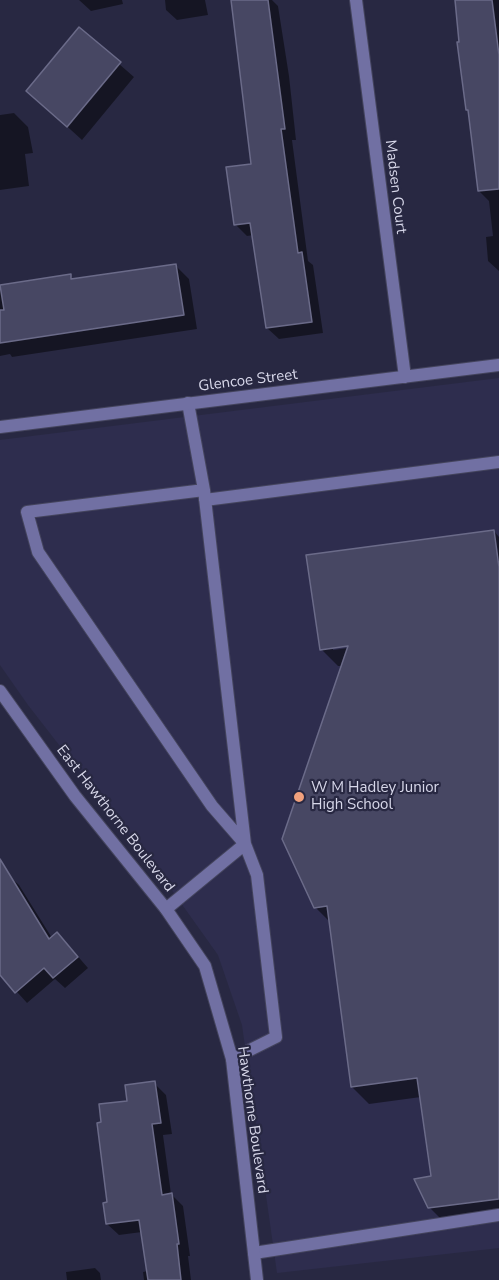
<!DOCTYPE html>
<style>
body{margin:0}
canvas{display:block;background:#282842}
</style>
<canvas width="499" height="1280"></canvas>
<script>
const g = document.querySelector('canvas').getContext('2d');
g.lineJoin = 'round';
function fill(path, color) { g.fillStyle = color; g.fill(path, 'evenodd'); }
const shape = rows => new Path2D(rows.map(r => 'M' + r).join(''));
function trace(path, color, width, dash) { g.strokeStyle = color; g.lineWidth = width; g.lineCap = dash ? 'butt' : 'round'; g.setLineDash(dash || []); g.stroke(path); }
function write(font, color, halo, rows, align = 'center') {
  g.font = font + ' "Nunito Sans",sans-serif'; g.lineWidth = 4.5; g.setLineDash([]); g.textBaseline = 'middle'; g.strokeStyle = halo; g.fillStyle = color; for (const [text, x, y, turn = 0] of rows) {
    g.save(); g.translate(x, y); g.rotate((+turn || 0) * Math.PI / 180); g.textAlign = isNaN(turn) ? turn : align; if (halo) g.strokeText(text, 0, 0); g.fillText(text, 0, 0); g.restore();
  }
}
const built = shape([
 [499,378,499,1248,277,1273,242,1025,218,955,171,889,28,705,0,665,0,440]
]);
const shadow = shape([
 [79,0,122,0,123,4,91,11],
 [165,0,205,0,208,15,177,20,166,10],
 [233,0,272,0,278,6,289,76,296,140,292,140,308,261,313,265,323,333,279,339,267,328,254,235,247,236,235,224,253,165],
 [456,0,499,0,499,271,488,261,486,237,493,236,489,201,479,191,470,113,467,109],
 [79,29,134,77,82,140,28,91],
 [14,113,28,127,33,153,25,154,29,186,0,190,0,115],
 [175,265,189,279,197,329,12,357,10,354,0,356,0,287,70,276,74,280],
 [494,531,499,537,499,1217,446,1224,429,1207,432,1178,421,1097,369,1104,352,1087,330,922,315,907,343,666,338,666,321,649],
 [355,644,355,647,333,650,333,647],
 [7,874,19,885,52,938,68,945,88,968,65,988,55,979,27,1003,0,973,0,877],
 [154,1083,166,1095,172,1134,163,1135,171,1194,183,1206,190,1256,188,1256,191,1280,144,1280,143,1272,148,1271,142,1232,119,1235,107,1224,109,1203,129,1102],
 [95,1268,100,1273,101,1280,67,1280,66,1272]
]);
const building = shape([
 [231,0,268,0,285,129,281,129,298,253,302,252,312,322,266,328,250,223,234,225,226,167,251,164,231,0],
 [455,0,492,0,499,55,499,189,478,191,468,110,466,110,457,42,459,42,455,0],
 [79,27,121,62,67,127,26,91,79,27],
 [176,264,184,315,0,343,0,310,4,310,0,285,71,274,71,279,176,264],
 [494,530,499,567,499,1199,428,1208,414,1179,431,1176,417,1078,351,1087,327,906,314,908,282,839,348,646,320,650,306,555,494,530],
 [0,859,49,939,57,932,78,957,53,978,44,968,15,993,0,975,0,859],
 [155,1081,161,1123,152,1124,162,1195,172,1193,179,1244,177,1244,181,1280,148,1280,139,1220,106,1224,103,1203,107,1202,97,1123,101,1122,99,1104,127,1101,125,1085,155,1081]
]);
const lane = shape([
 [188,403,204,490,245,844,257,875,276,1037,232,1059],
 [204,490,27,512,38,552,212,806,245,844],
 [205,500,499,462],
 [166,909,245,844],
 [254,1253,499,1215]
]);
const street = shape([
 [356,0,405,377],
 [0,427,499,365],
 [0,691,75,796,166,909,205,966,232,1059,257,1280]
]);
const markers = [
 [299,797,6,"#f1a17d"]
];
const streetNames = [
 ["Madsen Court",395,187,83],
 ["Glencoe Street",248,381,-7],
 ["East Hawthorne Boulevard",115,819,52],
 ["Hawthorne Boulevard",252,1120,82]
];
const poiNames = [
 ["W M Hadley Junior",311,788],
 ["High School",311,805]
];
fill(built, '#2e2d4e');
fill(shadow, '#0007');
fill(building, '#474763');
trace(building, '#6b6b89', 1.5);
trace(lane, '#44445d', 14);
trace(street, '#44445d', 14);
trace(lane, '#7170a3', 12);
trace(street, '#7170a3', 12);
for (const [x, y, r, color] of markers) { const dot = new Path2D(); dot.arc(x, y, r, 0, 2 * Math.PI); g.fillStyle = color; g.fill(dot); trace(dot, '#282842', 2); }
write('15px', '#d7d7e9', '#282842', streetNames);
write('15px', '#d7d7e9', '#282842', poiNames, 'left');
</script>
